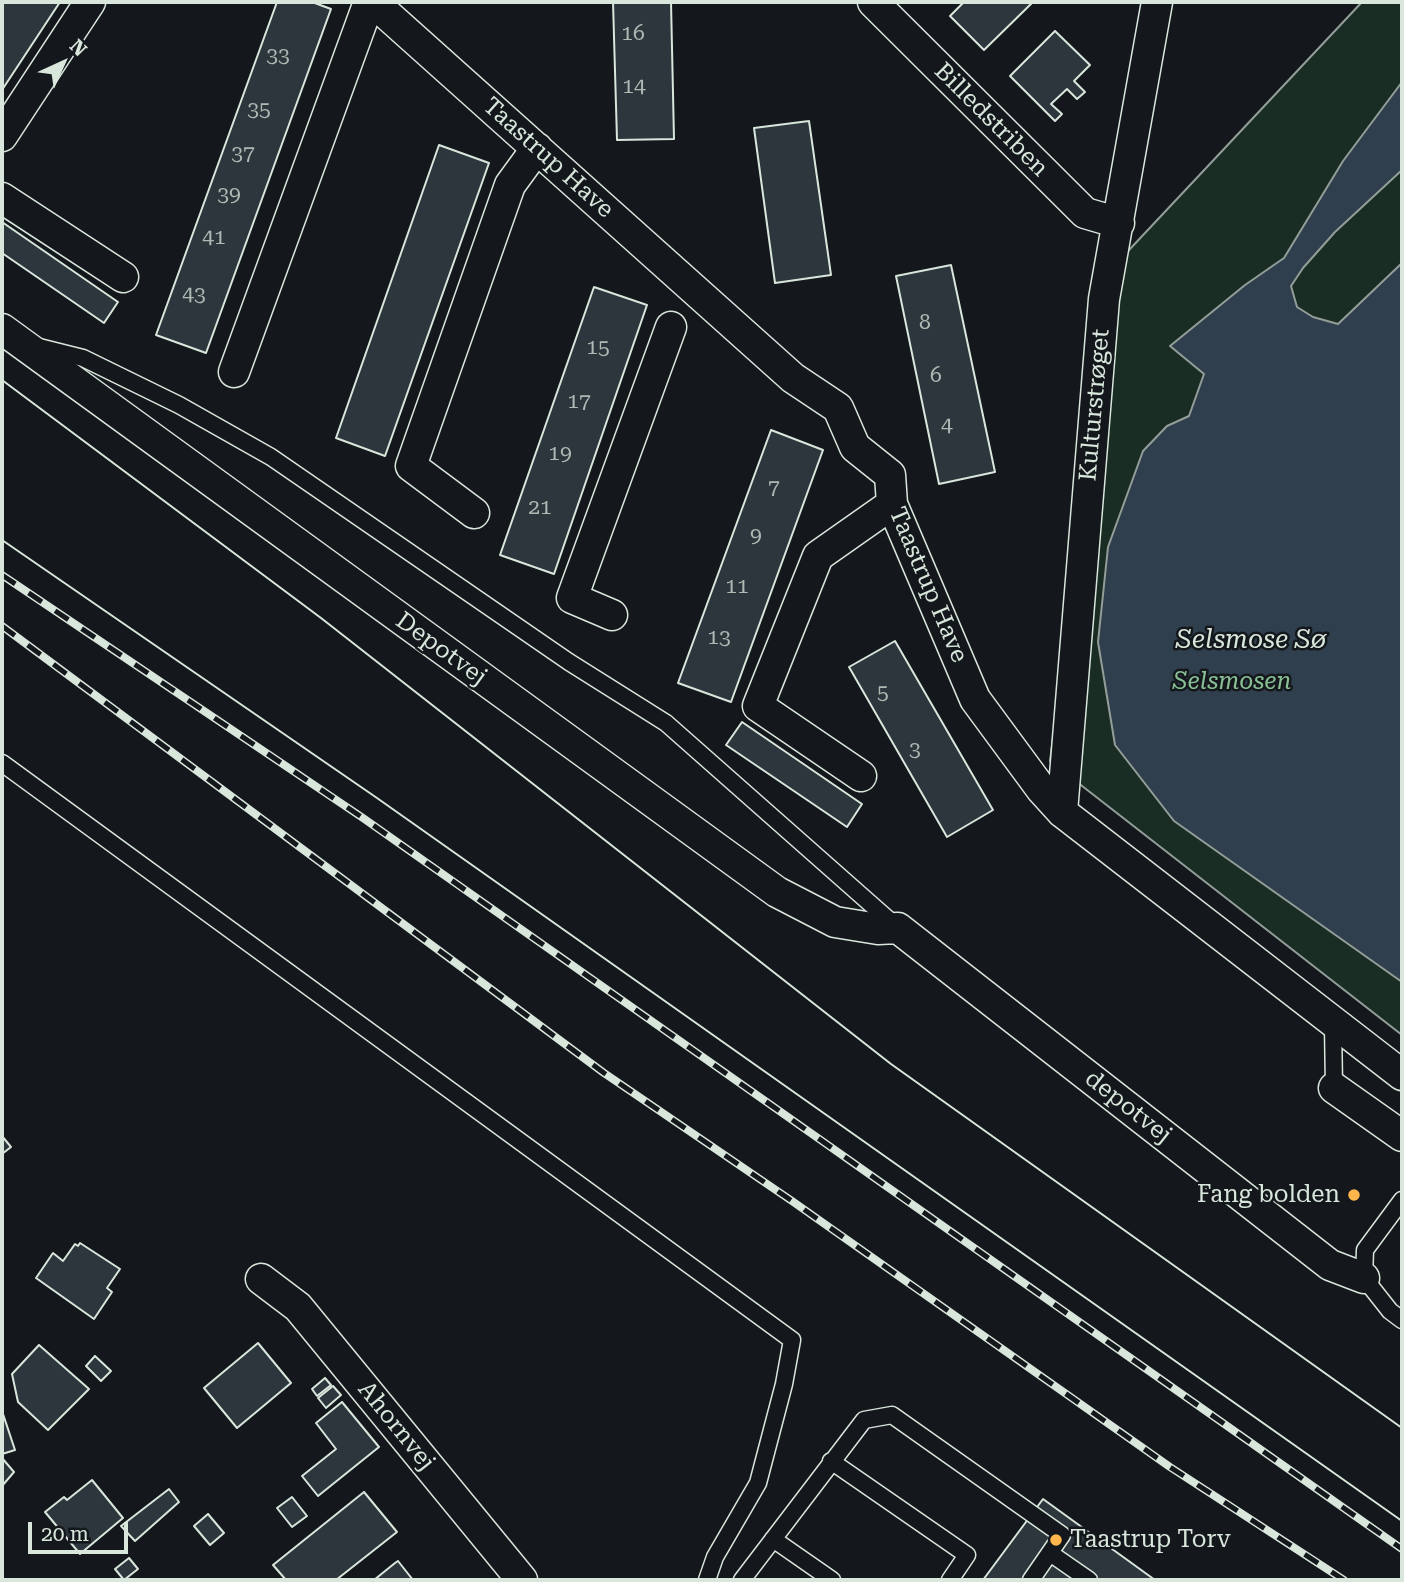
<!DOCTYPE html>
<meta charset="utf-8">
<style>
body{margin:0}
#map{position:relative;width:1404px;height:1582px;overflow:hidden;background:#14181c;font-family:"Roboto Serif",serif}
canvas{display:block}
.frame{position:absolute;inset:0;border:4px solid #d8e6dc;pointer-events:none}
.north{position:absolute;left:28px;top:28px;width:70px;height:70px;-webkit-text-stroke:5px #14181c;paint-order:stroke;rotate:45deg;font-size:19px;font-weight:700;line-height:28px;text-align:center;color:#d8e6dc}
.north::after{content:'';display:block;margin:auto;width:24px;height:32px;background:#d8e6dc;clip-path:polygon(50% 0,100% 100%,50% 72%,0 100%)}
.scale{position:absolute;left:28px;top:1522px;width:100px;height:32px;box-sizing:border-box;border:4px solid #d8e6dc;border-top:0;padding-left:9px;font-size:21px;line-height:24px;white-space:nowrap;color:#d8e6dc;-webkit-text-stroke:5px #14181c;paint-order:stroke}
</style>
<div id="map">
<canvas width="1404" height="1582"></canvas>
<div class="frame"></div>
<div class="north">N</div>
<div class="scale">20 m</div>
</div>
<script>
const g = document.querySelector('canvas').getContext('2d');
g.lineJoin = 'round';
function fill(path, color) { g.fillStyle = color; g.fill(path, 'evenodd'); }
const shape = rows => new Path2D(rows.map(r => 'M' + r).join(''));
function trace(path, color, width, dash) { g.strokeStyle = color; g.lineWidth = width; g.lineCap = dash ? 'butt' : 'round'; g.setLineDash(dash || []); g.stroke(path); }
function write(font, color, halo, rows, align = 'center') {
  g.font = font + ' "Roboto Serif",serif'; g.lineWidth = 5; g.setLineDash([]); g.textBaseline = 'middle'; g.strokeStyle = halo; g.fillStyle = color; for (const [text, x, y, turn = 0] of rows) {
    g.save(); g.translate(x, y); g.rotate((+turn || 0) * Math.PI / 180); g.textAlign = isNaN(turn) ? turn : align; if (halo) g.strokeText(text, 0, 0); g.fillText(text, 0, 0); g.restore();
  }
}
const green = shape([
 [1362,2,1402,2,1402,1035,1050,761,1114,266,1362,2]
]);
const water = shape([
 [1402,82,1402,170,1335,232,1303,268,1291,286,1297,307,1313,317,1338,324,1402,263,1402,982,1174,821,1115,745,1098,642,1108,547,1143,451,1167,426,1189,416,1204,374,1170,346,1245,285,1284,258,1343,161,1402,82]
]);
const building = shape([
 [2,2,60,2,2,90,2,2],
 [277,2,312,2,331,9,206,353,156,335,277,2],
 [613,2,671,2,674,139,617,140,613,2],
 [964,2,1033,2,984,50,950,16,964,2],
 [1055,31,1090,65,1074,81,1085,92,1077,99,1067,89,1051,104,1062,114,1055,121,1010,76,1055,31],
 [809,121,831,275,775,283,754,128,809,121],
 [439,145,489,163,385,456,336,438,439,145],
 [2,222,118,302,104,323,2,253,2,222],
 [951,265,995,472,939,484,896,276,951,265],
 [594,287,647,305,554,574,500,555,594,287],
 [771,430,823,450,731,702,678,683,771,430],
 [895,641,993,810,947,837,849,667,895,641],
 [742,722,862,804,847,827,726,745,742,722],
 [2,1136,11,1147,2,1154,2,1136],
 [80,1243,120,1269,107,1288,112,1292,94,1319,36,1278,53,1253,63,1261,75,1244,78,1246,80,1243],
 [258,1343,291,1383,237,1428,204,1388,258,1343],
 [39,1345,89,1389,48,1430,18,1402,12,1374,39,1345],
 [95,1356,111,1371,101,1381,86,1366,95,1356],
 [325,1378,331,1385,317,1396,312,1389,325,1378],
 [333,1386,341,1395,326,1408,318,1398,333,1386],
 [342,1402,379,1447,318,1496,302,1476,336,1449,316,1423,342,1402],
 [2,1411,15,1450,2,1454,2,1411],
 [2,1458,14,1472,2,1486,2,1458],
 [92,1480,123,1518,80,1554,45,1512,64,1497,67,1500,92,1480],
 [169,1489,179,1502,135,1541,121,1526,169,1489],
 [364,1492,397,1532,336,1580,286,1580,273,1565,364,1492],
 [292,1497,307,1516,292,1527,277,1508,292,1497],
 [1043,1499,1155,1580,983,1580,1043,1499],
 [208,1514,224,1533,210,1545,194,1526,208,1514],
 [129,1558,138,1569,124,1580,115,1569,129,1558],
 [398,1561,413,1580,374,1580,395,1563,398,1561]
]);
const service = shape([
 [39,347,83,358,179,405,271,457,569,662,666,723,898,928],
 [2,763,792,1340,784,1384,758,1483,715,1557,707,1580],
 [1333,1024,1334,1088],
 [1402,1200,1365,1250,1364,1278,1390,1311,1402,1320],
 [831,1461,967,1555,950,1580],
 [773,1539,832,1580],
 [1050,1553,1089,1580],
 [742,1580,864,1420,892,1415,1062,1535,1031,1580]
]);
const minor = shape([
 [373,2,793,378,838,408,855,447,890,475,892,504,975,699,1042,790,1062,812,1402,1075],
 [873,2,1085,213,1119,223],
 [2,136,90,2],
 [2,198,123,277],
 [2,329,777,892,835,922,878,929,898,928,1330,1265,1364,1278],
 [234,372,369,2],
 [474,513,411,466,510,185,537,148],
 [612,615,572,598,671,327],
 [861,776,758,706,818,556,892,504],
 [1062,812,1104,299,1157,2],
 [1334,1088,1402,1136],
 [261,1279,298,1307,522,1580]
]);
const tram = shape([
 [2,380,321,618,891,1064,1402,1428],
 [2,540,377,798,1402,1521]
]);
const rail = shape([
 [2,575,363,818,1402,1549],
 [2,626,604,1073,792,1201,1170,1467,1344,1580]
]);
const markers = [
 [1354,1195,7,"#ffb74d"],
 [1056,1540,7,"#ffb74d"]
];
const numberNames = [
 ["16",633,34],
 ["33",278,56],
 ["14",634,87],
 ["35",259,110],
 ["37",243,154],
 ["39",229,195],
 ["41",214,238],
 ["43",194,295],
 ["8",925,323],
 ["15",598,348],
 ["6",936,376],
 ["17",579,402],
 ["4",947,426],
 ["19",560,454],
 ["7",774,488],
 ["21",540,508],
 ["9",756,536],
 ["11",737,587],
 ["13",719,638],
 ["5",883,693],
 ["3",915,750]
];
const streetNames = [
 ["Billedstriben",991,120,45],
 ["Taastrup Have",548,158,42],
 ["Kulturstrøget",1095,405,-85],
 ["Taastrup Have",928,585,67],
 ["Depotvej",441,649,36],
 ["depotvej",1128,1107,38],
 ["Ahornvej",396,1426,51]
];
const parkNames = [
 ["Selsmosen",1232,682]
];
const poiNames = [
 ["Fang bolden",1340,1195],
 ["Taastrup Torv",1070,1540,"left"]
];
const waterNames = [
 ["Selsmose Sø",1251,640]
];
fill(green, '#1a2d24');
trace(green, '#939e99', 2);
fill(water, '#2f3f4d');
trace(water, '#939e99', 2);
fill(building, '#2c363c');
trace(building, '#d8e6dc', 2);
trace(service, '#d8e6dc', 19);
trace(minor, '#d8e6dc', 33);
trace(service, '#14181c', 16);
trace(minor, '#14181c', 30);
trace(tram, '#d8e6dc', 2);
trace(rail, '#d8e6dc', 8);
trace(rail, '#14181c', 5, [16]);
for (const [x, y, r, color] of markers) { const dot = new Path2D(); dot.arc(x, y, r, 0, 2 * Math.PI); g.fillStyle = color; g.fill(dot); trace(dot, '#14181c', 2.5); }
write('21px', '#adbab4', null, numberNames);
write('24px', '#d8e6dc', '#14181c', streetNames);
write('italic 24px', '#8ac095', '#14181c', parkNames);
write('24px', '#d8e6dc', '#14181c', poiNames, 'right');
write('italic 26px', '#d8e6dc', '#14181c', waterNames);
</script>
